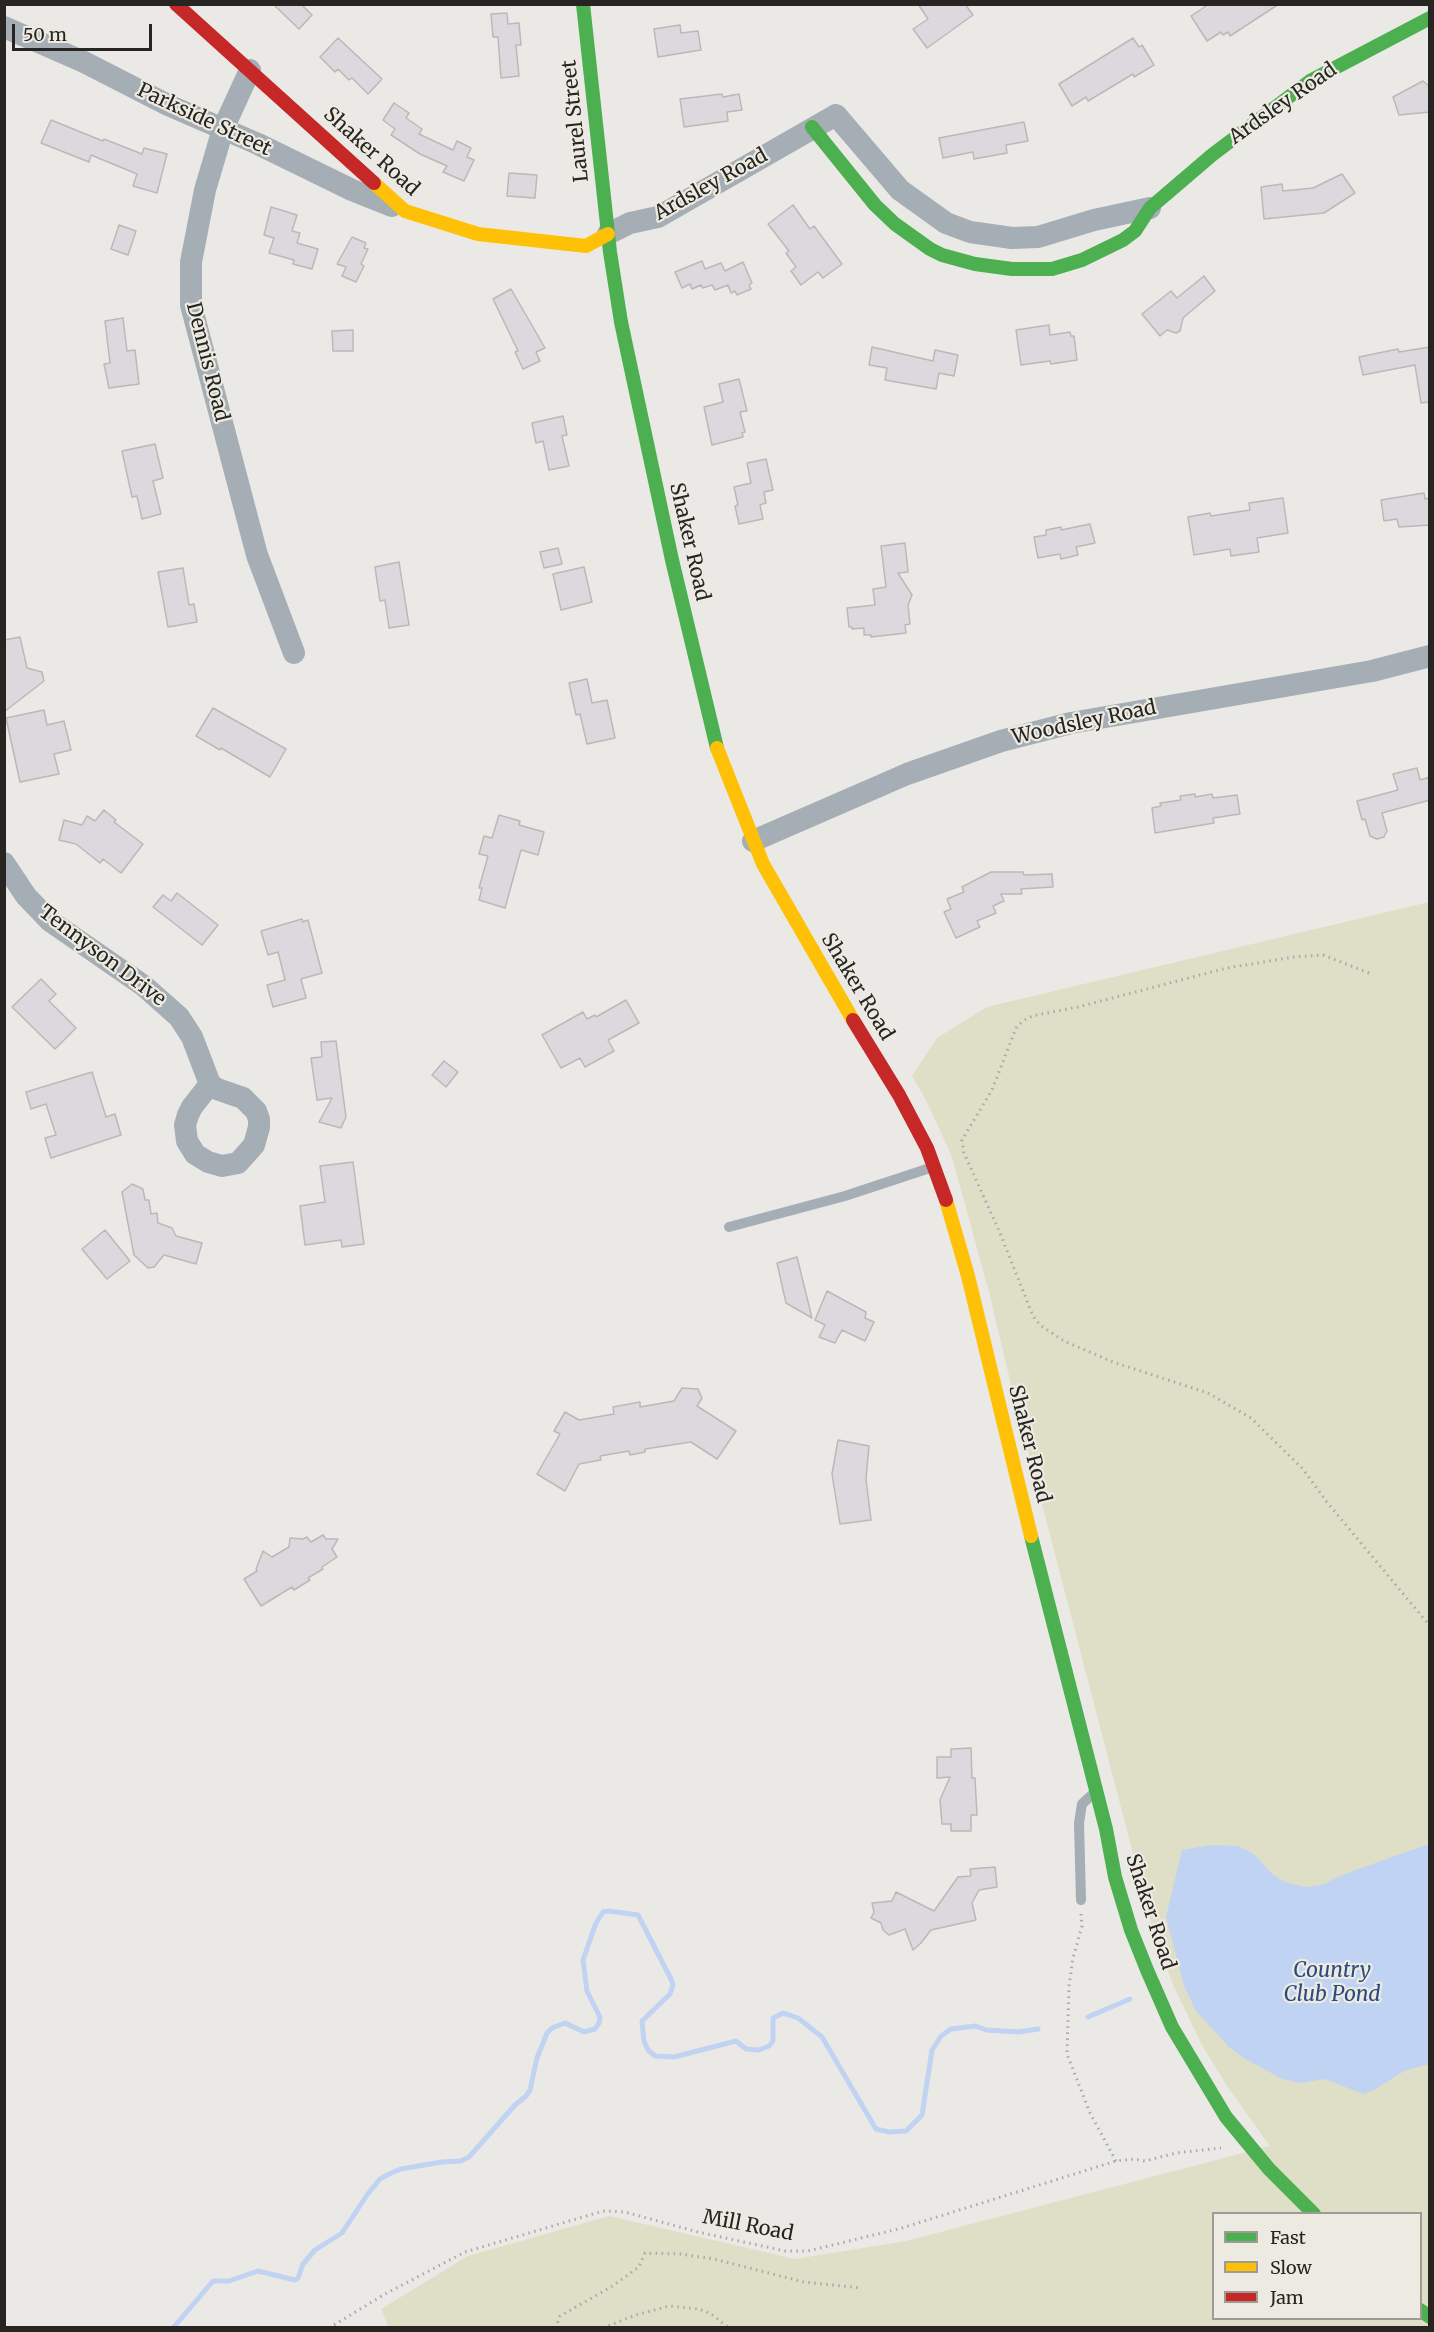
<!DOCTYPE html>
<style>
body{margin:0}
#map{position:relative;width:1434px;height:2332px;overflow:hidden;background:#eae9e5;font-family:Merriweather,serif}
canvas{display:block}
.frame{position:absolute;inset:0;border:6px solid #262522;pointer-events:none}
.legend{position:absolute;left:1212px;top:2212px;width:210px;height:108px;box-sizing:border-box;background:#edeae2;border:2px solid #9d9b95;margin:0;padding:8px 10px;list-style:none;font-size:18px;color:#262522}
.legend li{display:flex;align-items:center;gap:12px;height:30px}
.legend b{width:30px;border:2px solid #9d9b95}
.scale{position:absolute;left:12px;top:24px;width:140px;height:27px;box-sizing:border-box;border:3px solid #262522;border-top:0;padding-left:8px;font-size:18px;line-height:21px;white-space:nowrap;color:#262522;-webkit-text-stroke:4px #edeae2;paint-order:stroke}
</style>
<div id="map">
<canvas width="1434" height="2332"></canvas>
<div class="frame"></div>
<ul class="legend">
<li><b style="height:8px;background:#4caf50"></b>Fast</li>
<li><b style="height:8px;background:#ffc107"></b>Slow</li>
<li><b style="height:8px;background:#c62828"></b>Jam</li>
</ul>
<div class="scale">50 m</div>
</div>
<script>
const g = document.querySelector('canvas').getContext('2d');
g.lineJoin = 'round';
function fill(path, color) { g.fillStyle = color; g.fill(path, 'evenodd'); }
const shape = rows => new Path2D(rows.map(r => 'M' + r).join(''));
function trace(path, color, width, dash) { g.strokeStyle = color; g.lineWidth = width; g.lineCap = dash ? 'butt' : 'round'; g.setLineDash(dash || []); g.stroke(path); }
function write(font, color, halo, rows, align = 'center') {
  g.font = font + ' Merriweather,serif'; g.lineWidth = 4.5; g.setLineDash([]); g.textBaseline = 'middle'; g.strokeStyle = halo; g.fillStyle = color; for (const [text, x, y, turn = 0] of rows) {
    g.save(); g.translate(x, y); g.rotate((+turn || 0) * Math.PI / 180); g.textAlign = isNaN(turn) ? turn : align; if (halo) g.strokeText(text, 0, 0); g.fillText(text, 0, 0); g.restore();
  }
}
const green = shape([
 [1429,902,1429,2327,389,2328,381,2309,468,2256,609,2216,795,2259,906,2241,1270,2146,1229,2089,1203,2047,1174,1987,1155,1938,1013,1393,989,1292,952,1157,928,1104,912,1076,937,1038,987,1007],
 [1214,2214,1420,2214,1420,2318,1214,2318]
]);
const water = shape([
 [1429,1844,1429,2064,1404,2071,1374,2090,1363,2094,1325,2079,1301,2083,1282,2079,1244,2058,1229,2047,1196,2011,1184,1986,1166,1917,1182,1850,1211,1845,1238,1846,1254,1854,1272,1874,1284,1882,1306,1887,1321,1885,1350,1872]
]);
const stream = shape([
 [1088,2017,1130,1999],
 [173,2328,213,2281,229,2281,258,2271,295,2280,298,2278,303,2264,315,2250,342,2233,367,2195,380,2179,389,2174,401,2169,442,2162,461,2161,469,2157,515,2105,526,2096,530,2090,537,2058,547,2033,552,2028,565,2023,584,2032,595,2029,599,2023,600,2017,587,1991,583,1960,596,1923,603,1912,609,1911,638,1915,671,1979,673,1985,670,1994,642,2021,644,2041,648,2050,655,2056,674,2057,736,2041,746,2049,759,2050,769,2046,773,2041,773,2018,783,2013,798,2018,822,2037,876,2129,889,2132,906,2131,922,2115,932,2050,941,2036,951,2029,976,2026,986,2030,1019,2032,1038,2029]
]);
const building = shape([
 [273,4,301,4,312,15,299,29,273,4],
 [918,4,965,4,973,15,927,48,913,29,928,19,918,4],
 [1209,4,1279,4,1230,36,1228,32,1223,35,1221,32,1207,41,1191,16,1209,4],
 [507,13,508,24,519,23,521,45,516,45,519,76,501,78,498,37,493,37,491,14,507,13],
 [680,25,681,33,698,31,701,50,658,57,654,29,680,25],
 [338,38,382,79,368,94,352,78,349,80,338,69,335,72,320,57,338,38],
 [1133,38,1139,47,1142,45,1154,65,1134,77,1133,74,1088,101,1086,97,1072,106,1059,84,1133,38],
 [1423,81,1430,87,1430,112,1399,115,1393,97,1423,81],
 [722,94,723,97,739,94,742,110,727,112,728,121,684,127,680,99,722,94],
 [394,103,409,113,406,118,422,129,419,134,453,150,457,141,471,148,467,157,474,160,464,181,443,172,447,166,420,154,391,135,395,129,383,120,394,103],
 [51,120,103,141,104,139,142,154,144,148,167,154,157,193,133,186,137,174,91,155,89,162,41,143,51,120],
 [1024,122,1028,141,1006,145,1007,153,974,159,973,152,943,158,939,138,1024,122],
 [509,173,537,175,535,198,507,196,509,173],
 [1342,174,1355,193,1324,213,1264,219,1261,187,1282,184,1283,191,1313,188,1342,174],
 [793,205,810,229,814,226,842,264,823,278,818,272,801,285,791,271,796,267,786,253,789,251,768,224,793,205],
 [271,207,297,215,292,231,300,233,297,243,318,249,312,269,293,264,294,260,269,253,274,238,264,235,271,207],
 [119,225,136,231,128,255,111,249,119,225],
 [352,237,366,243,364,248,368,249,361,264,364,266,356,282,342,276,346,267,337,264,352,237],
 [702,261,705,269,721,263,725,271,743,262,752,283,749,285,751,289,737,295,735,291,731,293,728,285,715,290,712,285,703,288,701,285,692,289,690,284,682,288,675,272,702,261],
 [1204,276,1215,291,1183,318,1180,331,1176,333,1167,330,1160,336,1142,314,1171,291,1177,298,1204,276],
 [511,289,545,348,536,352,540,361,523,369,515,352,518,351,493,299,511,289],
 [123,318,127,351,135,350,139,384,109,388,104,364,110,363,105,321,123,318],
 [1049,325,1050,335,1070,332,1071,336,1074,336,1077,360,1051,364,1050,361,1021,365,1016,330,1049,325],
 [353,330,353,351,333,351,332,331,353,330],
 [872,347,933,361,935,350,958,355,954,376,939,373,936,389,885,380,887,368,869,365,872,347],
 [1430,347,1430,402,1421,403,1415,365,1363,375,1359,357,1398,349,1399,352,1430,347],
 [739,379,747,411,740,412,745,432,742,433,743,437,712,445,704,407,723,402,719,384,739,379],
 [563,416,567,435,562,436,569,466,549,470,543,441,536,443,532,423,563,416],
 [155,444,163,478,153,481,161,514,142,519,137,496,132,497,122,451,155,444],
 [766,459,773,490,764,492,766,503,760,505,763,519,739,524,735,506,738,505,734,487,751,483,747,463,766,459],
 [1424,493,1425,499,1430,498,1430,525,1399,527,1397,519,1384,521,1381,500,1424,493],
 [1283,498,1288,533,1257,538,1259,552,1231,556,1230,549,1194,555,1188,517,1210,513,1211,516,1250,510,1249,503,1283,498],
 [1090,524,1095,543,1076,547,1078,555,1061,559,1060,554,1038,558,1034,537,1046,535,1046,530,1061,527,1061,530,1090,524],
 [905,543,908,572,898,573,912,595,908,605,910,624,905,625,906,633,871,637,871,635,864,635,864,628,852,629,852,627,849,627,847,608,875,605,873,589,886,587,881,546,905,543],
 [558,548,562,564,544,568,540,552,558,548],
 [399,562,409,625,389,628,385,600,380,601,375,567,399,562],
 [584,567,592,602,561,610,553,574,584,567],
 [183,568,189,605,194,604,197,622,168,627,158,572,183,568],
 [20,637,27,668,42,672,44,681,4,712,4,640,20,637],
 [587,679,592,703,607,700,615,738,587,744,580,714,576,715,569,683,587,679],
 [213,708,286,749,270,777,221,748,220,750,196,736,213,708],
 [44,710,47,725,64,721,71,750,54,754,59,774,20,782,6,718,44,710],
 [1417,768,1420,780,1430,777,1430,800,1382,813,1387,831,1384,837,1377,839,1370,836,1365,819,1362,820,1357,801,1398,790,1393,774,1417,768],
 [1195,794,1195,797,1212,794,1213,798,1237,795,1240,814,1213,818,1214,823,1155,833,1152,808,1161,806,1160,803,1181,800,1180,796,1195,794],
 [104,810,116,820,114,822,143,844,121,873,103,859,100,863,76,844,59,840,64,820,82,825,87,816,95,821,104,810],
 [499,815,520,821,519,825,544,832,538,855,521,850,505,908,479,900,482,888,479,888,488,856,479,854,484,836,492,838,499,815],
 [991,872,1023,872,1024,875,1052,874,1053,887,1021,889,1022,894,1001,894,1004,901,993,906,996,913,977,921,980,927,956,938,944,912,951,909,947,899,964,892,962,887,991,872],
 [177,893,218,925,202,945,153,907,163,895,171,901,177,893],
 [302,919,303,922,308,920,322,973,301,979,306,998,273,1007,267,985,285,980,278,952,268,955,261,931,302,919],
 [41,979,56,994,49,1001,76,1028,55,1049,12,1007,41,979],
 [626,1000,639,1023,608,1040,614,1051,585,1067,580,1058,561,1068,542,1035,583,1012,587,1019,595,1015,596,1017,626,1000],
 [336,1041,346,1117,341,1128,319,1122,332,1098,317,1100,311,1058,322,1057,321,1042,336,1041],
 [444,1061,458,1072,446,1087,432,1075,444,1061],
 [92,1072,106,1117,115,1114,121,1135,51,1158,45,1138,56,1135,46,1104,31,1109,26,1092,92,1072],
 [353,1162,364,1244,342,1247,341,1240,305,1245,300,1206,325,1202,320,1166,353,1162],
 [132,1184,143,1189,145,1200,149,1200,151,1214,157,1213,158,1223,172,1228,176,1236,202,1243,196,1264,164,1255,154,1267,148,1268,134,1255,122,1192,132,1184],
 [105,1230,130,1261,107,1279,82,1249,105,1230],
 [797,1257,812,1318,786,1303,777,1263,797,1257],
 [827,1291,866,1312,865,1318,874,1322,865,1341,842,1330,835,1343,819,1337,825,1325,815,1320,827,1291],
 [682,1388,698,1389,702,1398,697,1406,736,1431,717,1459,691,1442,645,1449,645,1452,630,1455,629,1451,600,1456,601,1460,579,1464,565,1491,537,1474,560,1434,554,1431,565,1412,579,1420,614,1414,613,1407,640,1402,640,1407,674,1401,682,1388],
 [838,1440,869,1446,866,1479,871,1520,840,1524,832,1474,838,1440],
 [323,1535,326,1539,338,1539,332,1549,337,1557,322,1567,323,1569,308,1578,310,1580,294,1590,292,1587,261,1606,244,1579,257,1571,256,1569,263,1551,272,1557,289,1547,290,1538,303,1539,307,1537,311,1542,323,1535],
 [971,1748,972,1778,975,1778,977,1815,971,1815,971,1831,951,1831,951,1824,942,1824,940,1800,950,1777,937,1778,937,1757,951,1757,951,1749,971,1748],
 [995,1867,997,1887,979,1890,972,1903,976,1920,931,1930,921,1943,913,1950,905,1929,889,1935,883,1930,881,1923,871,1918,874,1912,872,1903,892,1901,896,1892,934,1911,958,1877,971,1876,970,1869,995,1867]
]);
const path = shape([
 [1369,973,1323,955,1293,957,1227,968,1078,1007,1032,1016,1023,1021,1016,1028,992,1090,962,1140,964,1153,1000,1233,1033,1316,1040,1325,1064,1341,1113,1362,1208,1393,1251,1418,1303,1469,1326,1501,1430,1626],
 [1081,1914,1082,1926,1073,1958,1069,1986,1067,2054,1090,2113,1116,2161],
 [329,2328,385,2294,465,2252,603,2211,625,2212,698,2232,785,2251,808,2251,902,2228,1116,2161,1134,2159,1145,2161,1176,2153,1221,2148],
 [561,2328,558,2322,560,2316,611,2287,639,2267,645,2253,680,2254,714,2259,804,2282,862,2288],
 [603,2328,636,2315,669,2306,699,2309,711,2314,729,2328]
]);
const lane = shape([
 [729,1227,845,1196,933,1167],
 [1081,1900,1079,1823,1082,1804,1093,1794]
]);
const street = shape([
 [4,27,84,62,168,105,258,144,352,190,392,206],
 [250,70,223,129,205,190,191,262,191,305,257,555,294,653],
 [608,234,630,223,658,217,836,115,900,190,946,223,970,232,1012,238,1038,237,1094,220,1150,208],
 [753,841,907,774,1001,741,1071,723,1372,671,1430,656],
 [4,863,26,896,50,921,144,986,179,1017,192,1037,210,1084],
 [210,1084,217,1089,243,1098,256,1111,259,1119,259,1127,254,1145,238,1163,222,1166,208,1162,195,1154,187,1141,185,1125,188,1115,192,1107,210,1084]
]);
const fast = shape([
 [583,4,610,252,621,322,672,560,717,748],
 [812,127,875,205,895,224,930,249,942,255,975,264,1012,269,1052,269,1082,260,1123,240,1135,231,1150,208,1212,155,1310,81,1430,18],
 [1031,1536,1106,1829,1115,1877,1131,1930,1147,1970,1172,2027,1226,2117,1269,2169,1314,2214],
 [1420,2310,1430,2317]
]);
const slow = shape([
 [374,183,405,211,478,234,586,246,608,234],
 [717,748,763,864,853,1020],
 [946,1200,968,1276,1031,1536]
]);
const jam = shape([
 [176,4,374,183],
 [853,1020,899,1095,927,1148,946,1200]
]);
const streetNames = [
 ["Ardsley Road",1283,104,-35],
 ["Parkside Street",204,120,25],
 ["Laurel Street",576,121,-96],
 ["Shaker Road",371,152,42],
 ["Ardsley Road",711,185,-29],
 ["Dennis Road",207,362,76],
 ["Shaker Road",689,542,77],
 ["Woodsley Road",1084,723,-12],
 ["Tennyson Drive",102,956,37],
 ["Shaker Road",857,987,59],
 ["Shaker Road",1029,1444,76],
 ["Shaker Road",1150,1912,72],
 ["Mill Road",748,2226,11]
];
const waterNames = [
 ["Country",1332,1971],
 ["Club Pond",1332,1995]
];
fill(green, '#dedfc6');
fill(water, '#c1d3f2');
trace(stream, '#c1d3f2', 5);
fill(building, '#ddd7de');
trace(building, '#bab9b8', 1.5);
trace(path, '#a4aaae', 3, [1.5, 4.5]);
trace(lane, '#a4aeb4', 10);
trace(street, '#a4aeb4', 22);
trace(fast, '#4caf50', 14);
trace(slow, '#ffc107', 14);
trace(jam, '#c62828', 14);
write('20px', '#262522', '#edeae2', streetNames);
write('italic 21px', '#2b4a81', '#edeae2', waterNames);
</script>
